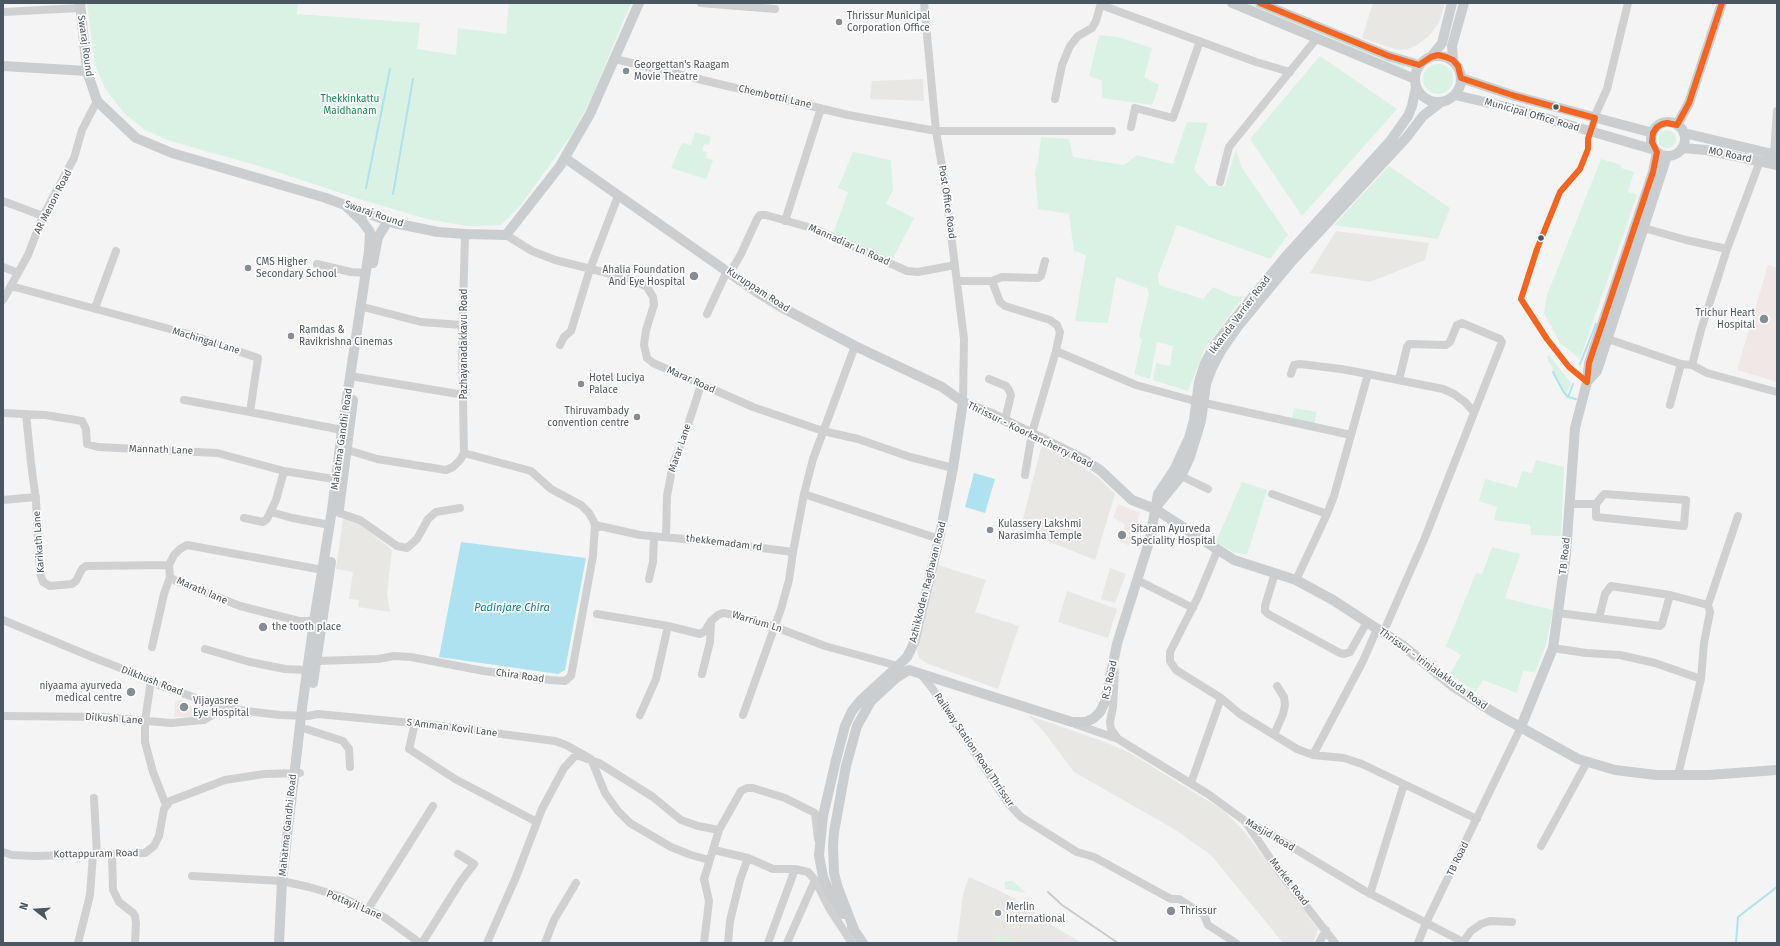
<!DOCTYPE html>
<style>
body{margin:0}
#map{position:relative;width:1780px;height:946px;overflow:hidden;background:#f4f4f4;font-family:"Fira Sans",sans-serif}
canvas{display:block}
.frame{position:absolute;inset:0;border:4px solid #4a5661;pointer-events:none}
.north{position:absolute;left:16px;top:890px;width:40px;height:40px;-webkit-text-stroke:3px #fff;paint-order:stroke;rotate:287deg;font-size:11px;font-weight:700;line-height:16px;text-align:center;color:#4a5661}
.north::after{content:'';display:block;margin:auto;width:14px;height:18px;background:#4a5661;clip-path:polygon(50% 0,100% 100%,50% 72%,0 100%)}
</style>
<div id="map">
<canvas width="1780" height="946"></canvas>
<div class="frame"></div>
<div class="north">N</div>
</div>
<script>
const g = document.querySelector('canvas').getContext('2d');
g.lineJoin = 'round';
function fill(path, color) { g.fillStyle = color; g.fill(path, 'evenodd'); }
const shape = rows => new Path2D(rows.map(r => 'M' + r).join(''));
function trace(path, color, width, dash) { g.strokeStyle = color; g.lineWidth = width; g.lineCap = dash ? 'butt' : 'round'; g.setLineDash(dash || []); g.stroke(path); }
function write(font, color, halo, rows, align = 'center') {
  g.font = font + ' "Fira Sans",sans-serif'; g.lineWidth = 3.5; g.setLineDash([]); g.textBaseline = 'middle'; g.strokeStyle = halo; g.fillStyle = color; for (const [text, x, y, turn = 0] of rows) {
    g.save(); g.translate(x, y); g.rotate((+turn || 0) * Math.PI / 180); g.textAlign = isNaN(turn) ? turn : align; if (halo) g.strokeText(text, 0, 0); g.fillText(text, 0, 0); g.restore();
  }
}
const commercial = shape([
 [1373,3,1445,3,1439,23,1429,36,1417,45,1408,49,1398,50,1362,38],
 [923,79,924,101,870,99,872,81],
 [1336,231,1429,243,1425,260,1370,282,1310,273],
 [1042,444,1065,455,1099,478,1115,494,1095,560,1020,530],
 [343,519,357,522,392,550,387,594,390,612,358,607,359,600,349,599,353,572,336,569],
 [938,565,986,580,975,612,1019,626,998,689,926,663,919,658,917,651],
 [1110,568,1126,574,1115,603,1101,599],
 [1067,591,1117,609,1108,638,1058,622],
 [1028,715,1105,742,1130,753,1223,810,1243,830,1318,929,1313,943,1283,943,1211,855,1174,829,1074,772,1044,732],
 [969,877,996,889,1022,903,1048,923,1082,943,957,943,963,894]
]);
const medical = shape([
 [1768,265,1777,268,1777,382,1737,370],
 [1118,504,1140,513,1130,546,1120,542,1125,524,1113,518],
 [182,700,185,705,201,709,202,714,200,717,174,717,175,701]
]);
const green = shape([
 [87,3,298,3,297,14,420,23,417,49,456,55,458,28,506,34,509,3,631,3,590,101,572,134,520,206,501,225,467,226,427,219,356,198,259,166,170,141,145,130,123,112,105,88,95,65],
 [1244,3,1250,3,1405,66,1404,69],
 [1099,35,1118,37,1152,48,1144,77,1159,85,1152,105,1102,98,1102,81,1089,76],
 [1320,56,1397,109,1302,216,1250,139],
 '1423 79a15 15 0 1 1 30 0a15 15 0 1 1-30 0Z',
 [1187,122,1208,123,1194,170,1209,186,1225,186,1236,149,1242,168,1288,235,1270,259,1177,225,1158,275,1159,285,1203,299,1213,287,1233,296,1243,297,1204,350,1188,391,1153,380,1156,363,1170,366,1173,346,1157,342,1150,379,1134,374,1142,340,1139,336,1149,294,1147,288,1116,277,1108,323,1075,321,1086,255,1074,251,1069,214,1038,209,1035,172,1038,161,1041,137,1069,139,1073,157,1124,165,1137,155,1173,164],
 '1658 139a9 9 0 1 1 18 0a9 9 0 1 1-18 0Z',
 [695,132,711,137,709,145,704,144,702,151,707,152,706,158,713,160,706,179,671,168,682,143,691,145],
 [853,152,891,160,893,190,886,204,914,218,892,260,833,234,848,192,838,188],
 [1601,159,1621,165,1621,168,1634,172,1628,192,1637,195,1580,359,1560,343,1544,313,1547,295],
 [1389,166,1450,208,1438,239,1334,225],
 [1549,355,1571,383,1567,393,1563,389,1548,360,1547,357],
 [1294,408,1317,412,1314,424,1292,419],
 [1536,460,1564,467,1561,536,1531,535,1530,525,1494,520,1497,507,1479,501,1485,479,1517,488,1522,471,1532,473],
 [1242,482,1267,490,1247,555,1233,552,1216,542],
 [1492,547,1520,554,1505,598,1553,610,1546,645,1535,672,1523,671,1517,693,1483,680,1476,692,1450,674,1461,655,1446,646,1476,573,1482,574],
 [1006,881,1013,881,1026,893,1006,889,1004,884],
 [997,934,1019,943,994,943]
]);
const water = shape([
 [974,473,995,479,985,513,965,507],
 [461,542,586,558,565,670,558,674,439,657]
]);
const stream = shape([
 [366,188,390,69],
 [393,194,413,79],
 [1580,364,1596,324],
 [1553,372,1563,391,1568,397,1576,399],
 [1568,397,1573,384],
 [1736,943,1738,917,1777,887]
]);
const minor = shape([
 [701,3,775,9],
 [924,3,936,131,944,178,964,339,963,402],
 [1101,5,1256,62,1290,72],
 [3,12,80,8],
 [615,59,848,115,936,131,1112,131],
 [1055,99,1062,65,1070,46,1078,36,1092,28,1096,21,1101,3],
 [1131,127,1135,108,1173,118,1200,41],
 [1591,131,1597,111,1607,89,1628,3],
 [1774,154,1777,111],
 [1760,161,1727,249,1701,330,1692,365,1707,373,1777,392],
 [1220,182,1229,147,1317,38],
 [3,201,43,216],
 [785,221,821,108],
 [1644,228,1686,240,1727,249],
 [506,235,532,251,555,260,631,279,647,287,653,297,654,305,646,330,644,345,647,358,653,363,753,407,823,431,858,439,910,457,953,468],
 [317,264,351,272,366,273],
 [3,267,18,273],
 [730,273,741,254,757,219,760,215,766,215,815,229,907,271,918,272,955,265],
 [957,281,992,281,1000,302,1005,306,1050,320,1057,325,1060,332,1056,351,1032,433,1025,475],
 [992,281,1002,277,1038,278,1041,276,1045,261],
 [11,286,188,334,258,358,250,412,342,430],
 [3,300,28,255,43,216,74,158,82,130,97,101],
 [95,308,116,251],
 [367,308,421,322,462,325],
 [707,314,727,271],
 [1608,339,1681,364,1692,365],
 [560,345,564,337,571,331,590,269,618,196],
 [1056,351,1136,385,1191,400,1351,435],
 [1291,374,1294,365,1300,364,1341,369,1368,374],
 [356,377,464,395],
 [989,379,1006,386,1009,390,1011,395,1005,420],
 [184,400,250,412],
 [1670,405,1681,364],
 [3,413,45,415,82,421,86,429,87,444,98,447,217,453,284,471,340,480],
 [26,414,31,463,36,501,40,573,43,582,50,586,72,584,76,581,82,569,86,566,169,565],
 [341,448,377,459,446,470,453,467,460,460,464,453,462,345,465,234],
 [1181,476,1208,489],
 [804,494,939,539],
 [1272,494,1327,514],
 [3,500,36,497],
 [1569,504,1596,504,1604,494,1686,500,1684,526,1596,517,1596,504],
 [271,512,292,518,330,525],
 [339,513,360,520,397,546,407,548,417,539,428,519,436,512,460,508],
 [244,518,263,522,267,519,276,500,284,471],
 [595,525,640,535,707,541,793,552,804,494,813,459,855,346],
 [666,537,667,496,673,464,685,434,701,385],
 [1218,549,1198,597,1170,652,1170,661,1176,670,1221,698,1240,714,1297,749,1313,755,1344,758,1362,764,1477,819],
 [1275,573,1265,606,1265,611,1268,614,1340,653,1344,654,1350,652,1367,622],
 [649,579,653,562,654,537],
 [1137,580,1193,608],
 [1296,580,1327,514,1334,496,1368,374,1443,389,1454,394,1465,402,1474,412],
 [1708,605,1738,516],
 [1558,613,1660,626,1662,624,1670,595],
 [597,614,668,626,700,634,705,631,711,621,718,615,723,613,729,614,775,627,825,646,898,666],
 [1599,618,1605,594,1611,586,1670,595,1708,605,1710,612,1704,643,1701,679,1678,775],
 [3,620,92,657,151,680,159,685,216,705,246,711,280,715,308,716,318,714,433,725,555,741,566,745,591,759,605,793,618,811,630,823,671,847,691,855,709,860],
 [319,621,299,621,240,606,176,581,170,577,169,565,174,555,180,549,187,545,323,570],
 [1383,633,1424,540,1502,342,1500,339,1462,323,1457,325,1450,342,1446,345,1409,344,1407,347,1399,380],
 [152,647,164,594,170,577],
 [1553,648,1586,653,1620,655,1655,663,1701,679],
 [205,649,250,662,285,669,307,670],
 [316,661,378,659,394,656,411,657,484,671,550,680,565,681,571,676,593,556,595,525,593,520,589,513,581,505,551,489,531,471,464,453],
 [1115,671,1113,707,1110,722,1111,729,1118,739],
 [920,673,932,688,1008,803,1021,817,1077,852,1094,857,1171,899,1179,899,1204,915,1208,925,1236,943],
 [702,674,710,642,711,622],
 [151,680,145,721,145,742,153,772,166,805],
 [640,715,656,679,668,626],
 [743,715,781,609,789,580,793,552],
 [3,716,103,717,171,723,204,720,212,715,216,705],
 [415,723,409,749,455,779,537,822],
 [1075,724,1118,739,1208,794,1245,821,1269,833,1365,891,1463,942,1471,931,1481,924,1490,921,1512,922],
 [306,729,343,741,349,749,350,767],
 [1274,735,1283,714,1285,705,1284,697,1277,686],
 [1313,755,1363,661,1377,629],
 [1191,783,1221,698],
 [94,798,97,854],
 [1245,821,1278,870,1335,943],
 [719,830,741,791,747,788,753,788,785,798,815,813,818,839],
 [1541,846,1587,762],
 [714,850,748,858,773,869,795,869,808,872,815,880,829,908,852,943],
 [3,852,12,855,34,856,145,853,154,846,159,836,164,809,170,801,225,780,264,774,300,773],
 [112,854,113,890,119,902,133,913,135,916,136,923,135,943],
 [192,876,282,881,309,887,339,896,384,917,420,943],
 [1370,894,1404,784],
 [368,909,433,806],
 [78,943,90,895,93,854],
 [422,943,461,881,474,864,458,854],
 [487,943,516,877,542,809,564,768,576,755,599,763,653,797,681,820,698,826,719,830,704,879,709,901,704,943],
 [545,943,554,920,576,883],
 [728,943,730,921,740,880,748,858],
 [768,943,795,869],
 [787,943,815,880],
 [1319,943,1326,930],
 [1418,943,1426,923,1520,729]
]);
const major = shape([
 [80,3,87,71,97,101,136,138,172,153,326,198,394,223,438,232,465,234,506,235,560,166,590,114,639,3],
 [1232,3,1415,79],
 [1260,3,1389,56,1419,65],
 '1415 79a23 23 0 1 1 46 0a23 23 0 1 1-46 0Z',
 [1431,57,1442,43,1452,3],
 [1453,60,1452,46,1464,3],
 [3,66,87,71],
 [1461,78,1515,96,1653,133],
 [1455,95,1511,108,1655,150],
 '1651 139a17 17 0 1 1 34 0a17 17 0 1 1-34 0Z',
 [1677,125,1689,103,1722,3],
 [1684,133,1777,155],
 [1682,148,1706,150,1777,165],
 [565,158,755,291,781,307,855,346,942,387,963,402,992,414,1083,459,1100,470,1132,500,1155,509,1234,560,1296,580,1333,600,1402,645,1454,687,1493,712,1578,759,1615,770,1656,775,1708,775,1777,770],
 [373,263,378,237,388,221],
 [1587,382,1597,371,1667,156],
 [1156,507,1181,476,1190,457,1201,421,1206,384,1212,368,1221,351,1239,325,1292,261,1406,138,1423,116,1441,102],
 [339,509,353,400],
 [313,683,331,562],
 [1520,729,1553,648,1566,554,1575,428,1587,382,1589,363,1653,172,1657,152],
 [843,914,829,891,823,877,819,855,823,816,836,760,845,726,852,711,861,700,898,666,907,657,914,643,939,539,953,468,963,402],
 [852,927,863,943],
 [855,932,838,888,834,873,833,846,834,832,846,766,857,726,871,701,896,678,909,670,1072,722,1086,722,1094,718,1100,712,1105,702,1117,644,1150,539,1158,494,1174,470,1189,438,1194,420,1199,382,1205,363,1214,346,1233,321,1287,255,1391,140,1408,116,1412,106,1416,87],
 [279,943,282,881,302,708,314,621,332,510,342,430,369,251,370,232,362,221,347,207]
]);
const rail = shape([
 [1048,892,1062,905,1118,943]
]);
const bus1 = shape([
 [1260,3,1389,56,1419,65,1431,57,1438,55,1446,57,1453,60,1458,66,1461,78,1515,96,1595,118,1588,139,1588,149,1580,169,1560,192,1537,249,1521,299,1547,339,1569,367,1587,382],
 [1587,382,1589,363,1653,172,1657,152,1652,142,1653,133,1657,127,1662,124,1667,123,1677,125,1689,103,1722,3]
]);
const markers = [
 [839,22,4,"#868d94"],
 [626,71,4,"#868d94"],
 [1556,107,3.5,"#4a5661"],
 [1541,238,3.5,"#4a5661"],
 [248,268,4,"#868d94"],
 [694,276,5,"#868d94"],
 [1764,319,5,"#868d94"],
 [291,336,4,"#868d94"],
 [581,384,4,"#868d94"],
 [637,417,4,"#868d94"],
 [990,530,4,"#868d94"],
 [1122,535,5,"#868d94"],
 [263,627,5,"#868d94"],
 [131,692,5,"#868d94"],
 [184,707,5,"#868d94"],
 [1171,911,5,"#868d94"],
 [998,913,4,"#868d94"]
];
const poiNames = [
 ["Thrissur Municipal",847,16],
 ["Corporation Office",847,28],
 ["Georgettan's Raagam",634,65],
 ["Movie Theatre",634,77],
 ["CMS Higher",256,262],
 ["Secondary School",256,274],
 ["Ahalia Foundation",685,270,"right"],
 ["And Eye Hospital",685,282,"right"],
 ["Trichur Heart",1755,313,"right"],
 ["Hospital",1755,325,"right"],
 ["Ramdas &",299,330],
 ["Ravikrishna Cinemas",299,342],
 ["Hotel Luciya",589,378],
 ["Palace",589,390],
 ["Thiruvambady",629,411,"right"],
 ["convention centre",629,423,"right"],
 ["Kulassery Lakshmi",998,524],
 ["Narasimha Temple",998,536],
 ["Sitaram Ayurveda",1131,529],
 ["Speciality Hospital",1131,541],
 ["the tooth place",272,627],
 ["niyaama ayurveda",122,686,"right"],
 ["medical centre",122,698,"right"],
 ["Vijayasree",193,701],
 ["Eye Hospital",193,713],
 ["Merlin",1006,907],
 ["International",1006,919],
 ["Thrissur",1180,911]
];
const streetNames = [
 ["Swaraj Round",85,46,82],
 ["Chembottil Lane",775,97,13],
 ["Municipal Office Road",1532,115,16],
 ["MO Roard",1730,155,12],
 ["AR Menon Road",53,202,-63],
 ["Post Office Road",947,202,82],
 ["Swaraj Round",374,214,19],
 ["Mannadiar Ln Road",849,245,24],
 ["Kuruppam Road",758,290,33],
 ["Ikkanda Varrier Road",1240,315,-53],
 ["Machingal Lane",206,341,17],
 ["Pazhayanadakkavu Road",464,344,-90],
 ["Marar Road",691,380,24],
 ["Thrissur - Koorkancherry Road",1030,435,26],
 ["Mahatma Gandhi Road",342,439,-82],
 ["Marar Lane",680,448,-71],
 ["Mannath Lane",161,450,2],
 ["Karikath Lane",39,542,-94],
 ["thekkemadam rd",724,543,7],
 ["TB Road",1565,556,-84],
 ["Azhikkoden Raghavan Road",928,582,-76],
 ["Marath lane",202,591,23],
 ["Warrium Ln",757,622,17],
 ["Thrissur - Irinjalakkuda Road",1433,669,36],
 ["Chira Road",520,676,8],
 ["R.S Road",1110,680,-78],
 ["Dilkhush Road",152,681,21],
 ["Dilkush Lane",114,719,4],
 ["S Amman Kovil Lane",452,728,7],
 ["Railway Station Road Thrissur",974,750,56],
 ["Mahatma Gandhi Road",288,825,-84],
 ["Masjid Road",1270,835,30],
 ["Kottappuram Road",96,854,-1],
 ["TB Road",1458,859,-64],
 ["Market Road",1289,882,52],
 ["Pottayil Lane",354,905,23]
];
const parkNames = [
 ["Thekkinkattu",350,99],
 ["Maidhanam",350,111]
];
const waterNames = [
 ["Padinjare Chira",512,608]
];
fill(commercial, '#e8e7e3');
fill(medical, '#f1e7e6');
fill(green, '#d9f2e3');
fill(water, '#aee2f0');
trace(stream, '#aee2f0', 2);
trace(minor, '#ced0d2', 8);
trace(major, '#caced1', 10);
trace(rail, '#c9cacc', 2);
trace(bus1, '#f26522', 6);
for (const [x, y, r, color] of markers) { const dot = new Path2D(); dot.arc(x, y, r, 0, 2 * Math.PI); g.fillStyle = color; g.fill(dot); trace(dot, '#fff', 1.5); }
write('10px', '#4a5661', '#fff', poiNames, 'left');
write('10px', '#4a5661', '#fff', streetNames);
write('10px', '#17864f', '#fff', parkNames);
write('italic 11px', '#0c7c9b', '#fff', waterNames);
</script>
